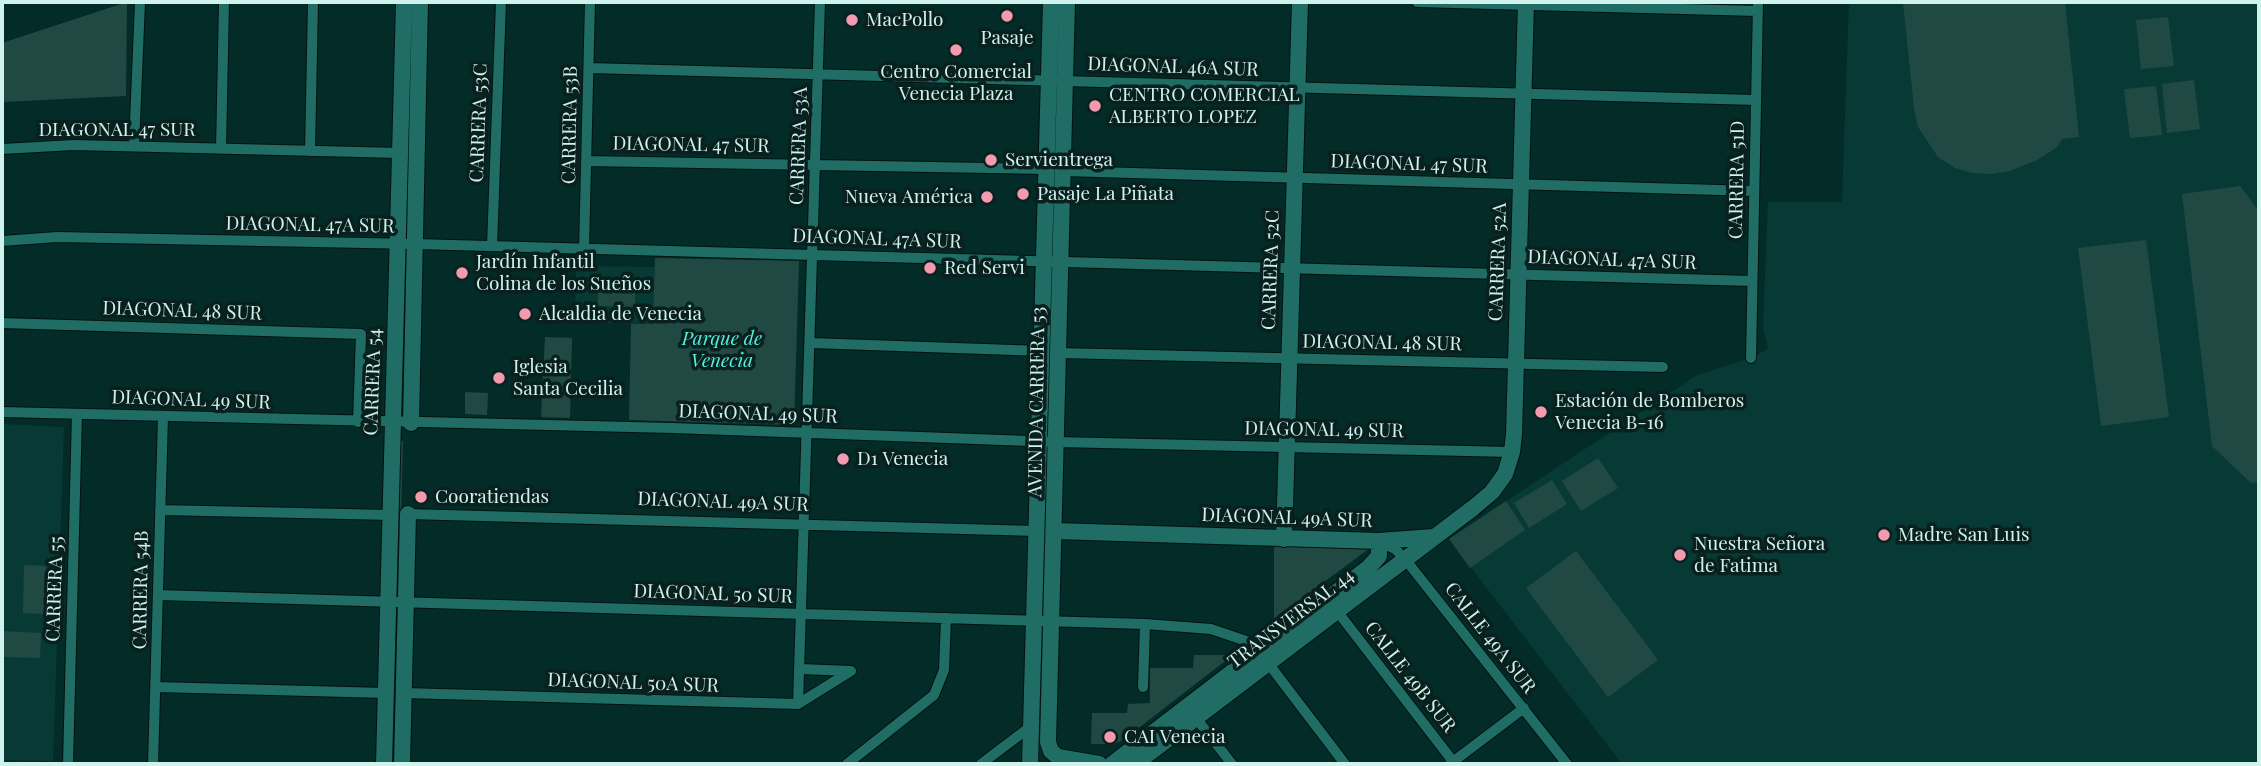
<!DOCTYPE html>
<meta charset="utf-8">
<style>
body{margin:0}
#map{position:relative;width:2261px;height:766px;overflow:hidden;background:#032c28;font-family:"Playfair Display",serif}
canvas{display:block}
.frame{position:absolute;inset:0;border:4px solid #cff2ed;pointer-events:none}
</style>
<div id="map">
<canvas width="2261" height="766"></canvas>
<div class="frame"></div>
</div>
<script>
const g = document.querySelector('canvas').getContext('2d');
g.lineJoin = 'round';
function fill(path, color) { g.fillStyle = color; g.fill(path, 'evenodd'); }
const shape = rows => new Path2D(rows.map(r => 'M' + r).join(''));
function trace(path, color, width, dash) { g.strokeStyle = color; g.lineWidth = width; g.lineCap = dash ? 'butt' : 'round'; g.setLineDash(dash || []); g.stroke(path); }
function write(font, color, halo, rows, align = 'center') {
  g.font = font + ' "Playfair Display",serif'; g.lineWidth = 7; g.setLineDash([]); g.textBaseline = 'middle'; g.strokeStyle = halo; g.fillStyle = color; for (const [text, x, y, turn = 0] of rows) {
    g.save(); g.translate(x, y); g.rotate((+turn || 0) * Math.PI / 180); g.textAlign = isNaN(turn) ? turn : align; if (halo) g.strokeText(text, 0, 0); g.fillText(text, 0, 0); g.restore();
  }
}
const built = shape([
 [1849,2,2259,2,2259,764,1622,764,1449,539,1697,375,1751,358,1768,349,1763,328,1768,202,1842,202],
 [576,266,655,267,653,324,575,323],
 [2,424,64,427,53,761,2,760]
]);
const green = shape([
 [127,2,126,96,2,102,2,43],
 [1903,2,2065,2,2079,137,2062,139,2056,148,2037,160,2010,171,1991,174,1973,173,1955,168,1938,157,1918,127,1914,108],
 [2168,17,2174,66,2141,69,2136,20],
 [2194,80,2200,129,2167,133,2162,84],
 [2156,86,2162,135,2130,138,2124,89],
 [2240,186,2259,211,2259,482,2251,483,2212,446,2182,194],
 [2146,240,2169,417,2101,426,2078,248],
 [655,258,799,261,794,425,629,420,631,324,653,324],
 [598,286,635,286,635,307,598,306],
 [381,337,379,390,374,390,376,338],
 [545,337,572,338,570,418,541,417],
 [465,392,488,393,487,415,465,414],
 [400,441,403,441,399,589,395,588],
 [1598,458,1618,488,1581,511,1562,481],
 [1552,480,1567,504,1529,528,1514,503],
 [1506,501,1525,530,1470,568,1449,539],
 [1274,546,1370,548,1274,619],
 [1576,551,1658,660,1608,697,1526,588],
 [24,565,46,566,45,614,23,613],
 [394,622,397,627,393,764,389,764],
 [2,631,41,633,40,658,2,657],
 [1194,655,1233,655,1123,740,1114,744,1091,744,1092,713,1127,713,1128,704,1150,703,1150,668,1193,668]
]);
const street = shape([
 [1417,2,1758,11],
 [589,68,1756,100],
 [134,146,140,2],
 [2,149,74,145,400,153],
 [221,149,224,2],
 [310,151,313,2],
 [586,161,1046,169],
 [1063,171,1754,191],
 [2,241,57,237,416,244,1752,281],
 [492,246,501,2],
 [584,249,590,2],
 [2,323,361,334,358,422],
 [811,343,1042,351],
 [1059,353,1663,367],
 [1751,358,1758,2],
 [2,412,673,428,1057,442,1512,452],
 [160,510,391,515],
 [408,514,1037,531],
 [1381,543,1395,549,1405,559,1567,764],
 [158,595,1145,624,1211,629,1264,647],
 [1337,611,1455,764],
 [1268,663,1345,764],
 [800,669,851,671],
 [156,687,386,693],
 [1143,687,1145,624],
 [404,693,798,704,851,671],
 [798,704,820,2],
 [1196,718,1232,764],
 [68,764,77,414],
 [153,764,163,417],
 [847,764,934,695,944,670,946,618],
 [981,764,1030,727],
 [1450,764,1524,708]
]);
const secondary = shape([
 [1067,2,1048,742,1051,751,1058,757,1099,764],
 [411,423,420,2],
 [1055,531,1379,541,1433,537],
 [1284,539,1300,2],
 [384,764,404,2],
 [402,764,408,514],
 [1030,764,1051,2],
 [1112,764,1369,567,1379,556,1379,541],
 [1135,764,1473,508,1492,492,1505,474,1512,452,1514,434,1526,2]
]);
const markers = [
 [1007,16,7,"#f29aae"],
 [852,20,7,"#f29aae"],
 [956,50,7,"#f29aae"],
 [1095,106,7,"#f29aae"],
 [991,160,7,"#f29aae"],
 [1023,194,7,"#f29aae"],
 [987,197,7,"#f29aae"],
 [930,268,7,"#f29aae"],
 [462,273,7,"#f29aae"],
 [525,314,7,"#f29aae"],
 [499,378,7,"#f29aae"],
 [1541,412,7,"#f29aae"],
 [843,459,7,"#f29aae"],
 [421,497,7,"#f29aae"],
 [1884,535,7,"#f29aae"],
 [1680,555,7,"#f29aae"],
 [1110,737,7,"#f29aae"]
];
const poiNames = [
 ["MacPollo",866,20],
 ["Pasaje",1007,38,"center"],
 ["Centro Comercial",956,72,"center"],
 ["Venecia Plaza",956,94,"center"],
 ["CENTRO COMERCIAL",1109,95],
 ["ALBERTO LOPEZ",1109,117],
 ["Servientrega",1005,160],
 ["Pasaje La Piñata",1037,194],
 ["Nueva América",973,197,"right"],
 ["Jardín Infantil",476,262],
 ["Colina de los Sueños",476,284],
 ["Red Servi",944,268],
 ["Alcaldia de Venecia",539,314],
 ["Iglesia",513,367],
 ["Santa Cecilia",513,389],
 ["Estación de Bomberos",1555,401],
 ["Venecia B-16",1555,423],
 ["D1 Venecia",857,459],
 ["Cooratiendas",435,497],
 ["Madre San Luis",1898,535],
 ["Nuestra Señora",1694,544],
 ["de Fatima",1694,566],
 ["CAI Venecia",1124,737]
];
const streetNames = [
 ["DIAGONAL 46A SUR",1173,67,2],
 ["CARRERA 53C",479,123,-88],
 ["CARRERA 53B",570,125,-89],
 ["DIAGONAL 47 SUR",117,130],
 ["DIAGONAL 47 SUR",691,145,1],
 ["CARRERA 53A",799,146,-88],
 ["DIAGONAL 47 SUR",1409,164,2],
 ["CARRERA 51D",1737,180,-89],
 ["DIAGONAL 47A SUR",310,225,1],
 ["DIAGONAL 47A SUR",877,239,2],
 ["DIAGONAL 47A SUR",1612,260,2],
 ["CARRERA 52A",1498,262,-88],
 ["CARRERA 52C",1271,270,-88],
 ["DIAGONAL 48 SUR",182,311,2],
 ["DIAGONAL 48 SUR",1382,343,1],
 ["CARRERA 54",373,382,-88],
 ["DIAGONAL 49 SUR",191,400,2],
 ["AVENIDA CARRERA 53",1037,402,-89],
 ["DIAGONAL 49 SUR",758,414,2],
 ["DIAGONAL 49 SUR",1324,430,1],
 ["DIAGONAL 49A SUR",723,502,2],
 ["DIAGONAL 49A SUR",1287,518,2],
 ["CARRERA 55",55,589,-88],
 ["CARRERA 54B",141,590,-89],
 ["DIAGONAL 50 SUR",713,594,2],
 ["TRANSVERSAL 44",1291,619,-37],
 ["CALLE 49A SUR",1490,638,52],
 ["CALLE 49B SUR",1410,677,52],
 ["DIAGONAL 50A SUR",633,683,2]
];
const parkNames = [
 ["Parque de",722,339],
 ["Venecia",722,361]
];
fill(built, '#083a35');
fill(green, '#214944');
trace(street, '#001310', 12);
trace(secondary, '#001310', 18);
trace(street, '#1f6d64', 10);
trace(secondary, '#1f6d64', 16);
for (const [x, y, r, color] of markers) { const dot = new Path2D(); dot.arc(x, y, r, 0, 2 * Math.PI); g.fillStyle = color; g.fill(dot); trace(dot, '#09201e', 2.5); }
write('19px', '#cff2ed', '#09201e', poiNames, 'left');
write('19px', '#cff2ed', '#09201e', streetNames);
write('italic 19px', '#51f0df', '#09201e', parkNames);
</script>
